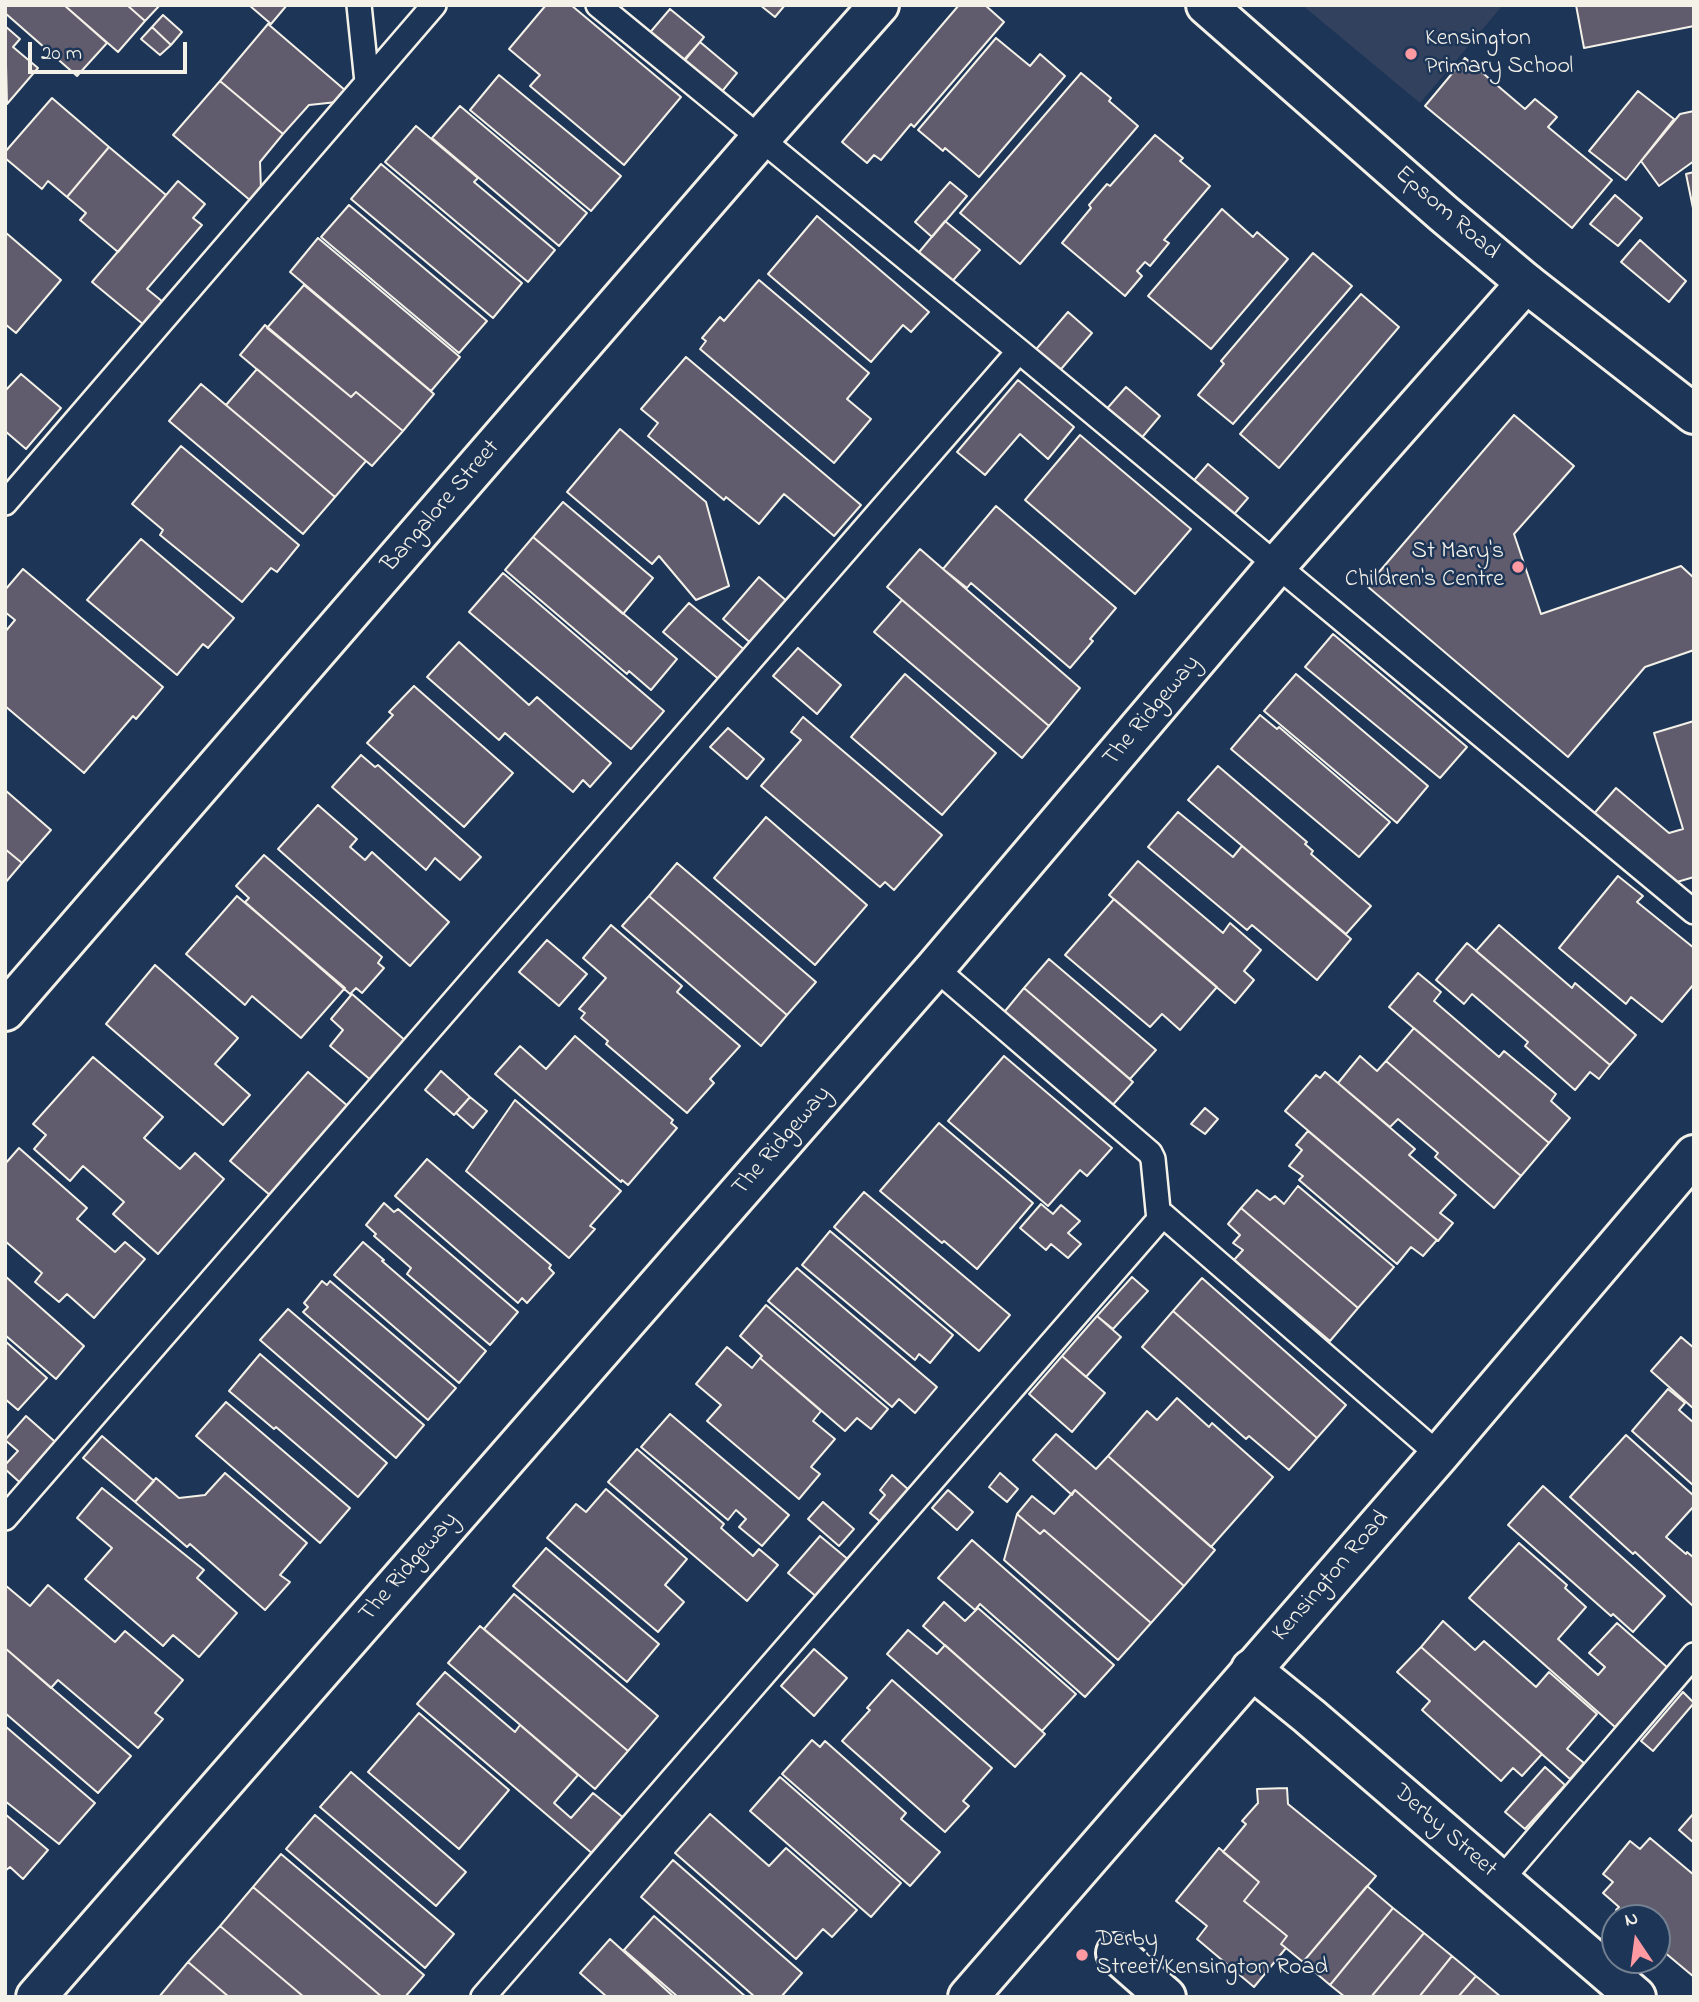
<!DOCTYPE html>
<style>
body{margin:0}
#map{position:relative;width:1699px;height:2002px;overflow:hidden;background:#1d3557;font-family:"Indie Flower",sans-serif}
canvas{display:block}
.frame{position:absolute;inset:0;border:7px solid #f4f1e8;pointer-events:none}
.north{position:absolute;left:1601px;top:1904px;width:70px;height:70px;box-sizing:border-box;background:#1d3557;border:2px solid #738091;border-radius:50%;rotate:347deg;font-size:19px;font-weight:700;line-height:28px;text-align:center;color:#f4f1e8}
.north::after{content:'';display:block;margin:auto;width:24px;height:32px;background:#ff9aa2;clip-path:polygon(50% 0,100% 100%,50% 72%,0 100%)}
.scale{position:absolute;left:28px;top:42px;width:159px;height:32px;box-sizing:border-box;border:4px solid #f4f1e8;border-top:0;padding-left:9px;font-size:21px;line-height:24px;white-space:nowrap;color:#f4f1e8;-webkit-text-stroke:5px #1d3557;paint-order:stroke}
</style>
<div id="map">
<canvas width="1699" height="2002"></canvas>
<div class="frame"></div>
<div class="north">N</div>
<div class="scale">20 m</div>
</div>
<script>
const g = document.querySelector('canvas').getContext('2d');
g.lineJoin = 'round';
function fill(path, color) { g.fillStyle = color; g.fill(path, 'evenodd'); }
const shape = rows => new Path2D(rows.map(r => 'M' + r).join(''));
function trace(path, color, width, dash) { g.strokeStyle = color; g.lineWidth = width; g.lineCap = dash ? 'butt' : 'round'; g.setLineDash(dash || []); g.stroke(path); }
function write(font, color, halo, rows, align = 'center') {
  g.font = font + ' "Indie Flower",sans-serif'; g.lineWidth = 5; g.setLineDash([]); g.textBaseline = 'middle'; g.strokeStyle = halo; g.fillStyle = color; for (const [text, x, y, turn = 0] of rows) {
    g.save(); g.translate(x, y); g.rotate((+turn || 0) * Math.PI / 180); g.textAlign = isNaN(turn) ? turn : align; if (halo) g.strokeText(text, 0, 0); g.fillText(text, 0, 0); g.restore();
  }
}
const built = shape([
 [1302,5,1503,5,1420,103]
]);
const building = shape([
 [5,5,64,5,107,43,77,76,5,13,5,5],
 [64,5,127,5,145,21,118,52,64,5],
 [127,5,160,5,145,21,127,5],
 [249,5,287,5,271,24,249,5],
 [546,5,571,5,681,97,624,165,530,86,540,75,509,49,546,5],
 [760,5,785,5,775,17,760,5],
 [959,5,985,5,1004,22,914,127,911,124,881,160,874,155,867,163,842,142,959,5],
 [1576,5,1694,5,1694,26,1584,48,1576,5],
 [670,9,704,37,681,65,647,36,670,9],
 [163,15,182,32,171,45,152,27,163,15],
 [268,24,346,91,337,102,309,105,283,134,220,81,268,24],
 [5,26,20,39,13,47,38,68,7,104,5,26],
 [152,27,171,45,160,55,141,39,152,27],
 [996,38,1030,66,1040,54,1065,76,979,177,945,148,943,151,918,130,996,38],
 [700,42,737,73,720,94,682,62,700,42],
 [1465,58,1525,109,1535,99,1557,117,1548,127,1612,180,1572,228,1425,106,1465,58],
 [1081,73,1111,98,1109,101,1138,126,1020,264,960,213,1081,73],
 [499,75,621,176,591,211,470,110,499,75],
 [220,81,283,134,260,162,261,190,251,201,173,135,220,81],
 [1638,91,1674,119,1626,180,1589,151,1638,91],
 [52,98,109,147,67,197,48,181,42,189,5,158,5,152,52,98],
 [460,106,587,213,559,246,432,138,460,106],
 [1694,111,1694,161,1659,186,1641,161,1680,114,1694,111],
 [416,126,478,178,474,182,555,250,528,282,385,162,416,126],
 [1155,135,1183,158,1180,161,1210,186,1164,240,1169,243,1150,266,1145,262,1137,271,1142,276,1125,296,1062,243,1091,208,1089,205,1107,184,1110,186,1155,135],
 [109,147,166,195,118,252,80,220,86,213,67,197,109,147],
 [381,164,522,283,493,318,351,199,381,164],
 [1694,172,1694,213,1686,174,1694,172],
 [178,181,205,204,193,218,202,225,147,289,163,302,144,325,92,282,178,181],
 [950,182,967,196,932,237,915,222,950,182],
 [1615,195,1642,218,1618,246,1590,224,1615,195],
 [349,205,487,321,459,353,321,237,349,205],
 [1222,209,1253,237,1257,232,1288,259,1211,349,1148,296,1222,209],
 [817,216,929,312,911,332,903,325,871,362,768,274,817,216],
 [945,221,980,250,948,286,915,257,945,221],
 [5,232,61,280,16,333,5,324,5,232],
 [318,238,460,357,431,391,290,272,318,238],
 [1640,240,1686,281,1669,302,1621,262,1640,240],
 [1313,253,1352,286,1233,424,1198,395,1224,364,1221,361,1313,253],
 [759,280,869,373,847,399,871,419,834,463,700,349,706,341,702,338,720,317,724,321,759,280],
 [304,285,434,394,403,431,356,392,351,397,267,328,304,285],
 [1361,294,1399,327,1279,468,1240,434,1361,294],
 [1068,312,1092,333,1056,375,1032,354,1068,312],
 [265,325,351,397,356,392,403,431,372,466,240,355,265,325],
 [686,357,861,505,834,536,784,494,759,524,726,497,724,500,648,436,658,423,641,409,686,357],
 [257,369,366,461,335,497,226,405,257,369],
 [21,374,61,408,26,449,5,431,5,391,21,374],
 [1018,380,1074,427,1048,459,1020,434,985,475,957,452,1018,380],
 [201,384,335,497,303,534,169,421,201,384],
 [1126,387,1160,416,1139,441,1104,412,1126,387],
 [1514,415,1574,466,1514,534,1541,614,1681,566,1694,578,1694,650,1645,667,1568,757,1367,586,1514,415],
 [620,429,706,502,729,586,696,600,659,556,652,564,567,492,620,429],
 [1080,435,1191,529,1135,594,1025,500,1080,435],
 [181,446,299,545,277,572,271,568,242,602,160,535,163,530,132,504,181,446],
 [1208,464,1248,498,1230,519,1190,485,1208,464],
 [563,502,653,578,623,614,533,537,563,502],
 [996,506,1116,608,1090,639,1093,641,1070,668,971,583,967,588,943,569,996,506],
 [533,537,677,659,651,690,629,671,627,674,505,570,533,537],
 [141,539,234,618,208,648,203,644,177,675,87,600,141,539],
 [920,549,1080,688,1049,726,887,587,920,549],
 [23,569,163,687,136,719,133,716,84,773,5,706,5,632,15,620,5,612,5,590,23,569],
 [503,573,664,711,631,749,469,612,503,573],
 [759,577,789,603,753,645,723,619,759,577],
 [902,600,1049,726,1022,758,874,632,902,600],
 [689,603,747,652,722,682,663,632,689,603],
 [1333,634,1467,747,1440,778,1305,667,1333,634],
 [459,642,529,705,537,697,611,763,590,787,583,780,573,792,505,733,499,740,427,677,459,642],
 [798,648,841,685,817,714,773,676,798,648],
 [905,674,996,753,942,815,851,737,905,674],
 [1296,674,1428,786,1397,823,1264,711,1296,674],
 [414,686,513,773,464,827,367,743,393,715,389,712,414,686],
 [1260,715,1277,729,1279,727,1390,822,1359,857,1231,749,1260,715],
 [803,717,942,835,894,890,885,882,880,887,761,786,801,740,791,732,803,717],
 [1694,721,1694,877,1670,884,1592,816,1616,788,1669,833,1683,829,1654,733,1694,721],
 [728,728,764,759,747,779,710,747,728,728],
 [361,755,375,767,378,765,481,857,460,880,435,858,426,870,332,787,361,755],
 [1218,766,1307,842,1305,844,1313,851,1311,854,1371,906,1346,934,1188,800,1218,766],
 [5,790,51,830,22,863,5,849,5,790],
 [318,805,357,839,350,847,365,860,372,852,449,922,410,966,278,849,318,805],
 [1178,812,1233,857,1242,846,1351,939,1317,980,1252,925,1247,930,1148,847,1178,812],
 [766,817,867,905,815,965,714,878,766,817],
 [5,849,22,863,5,883,5,849],
 [264,855,382,957,378,963,384,968,362,993,356,988,350,994,245,902,249,898,236,886,264,855],
 [1138,861,1223,933,1230,923,1261,950,1244,971,1254,980,1235,1003,1109,895,1138,861],
 [677,863,816,982,787,1015,649,896,677,863],
 [1618,876,1643,896,1637,902,1694,948,1694,984,1662,1022,1631,997,1626,1004,1559,948,1618,876],
 [237,896,345,988,301,1038,252,996,245,1005,186,954,237,896],
 [649,896,787,1015,761,1046,622,926,649,896],
 [1114,899,1217,987,1180,1030,1162,1014,1150,1027,1065,955,1114,899],
 [611,925,682,986,677,992,740,1046,710,1079,714,1083,687,1113,606,1044,608,1041,581,1018,585,1013,579,1009,606,978,583,958,611,925],
 [1499,925,1572,988,1575,983,1636,1035,1610,1065,1476,951,1499,925],
 [547,940,587,974,559,1006,519,972,547,940],
 [1467,943,1610,1065,1599,1079,1590,1072,1575,1090,1525,1046,1528,1042,1472,994,1464,1004,1436,980,1467,943],
 [1049,959,1156,1050,1130,1079,1024,988,1049,959],
 [155,965,238,1038,215,1064,250,1095,223,1125,106,1024,155,965],
 [1418,973,1441,992,1434,1001,1499,1057,1504,1051,1556,1094,1551,1101,1570,1118,1549,1143,1389,1007,1418,973],
 [1024,988,1133,1082,1110,1108,1001,1016,1024,988],
 [352,994,407,1042,372,1081,330,1046,343,1030,331,1019,352,994],
 [1414,1028,1549,1143,1521,1176,1386,1061,1414,1028],
 [575,1036,673,1120,671,1123,677,1128,628,1185,622,1180,621,1182,495,1074,520,1046,546,1069,575,1036],
 [1004,1056,1112,1148,1087,1176,1080,1170,1048,1206,948,1121,1004,1056],
 [1360,1056,1377,1071,1386,1061,1521,1176,1494,1208,1435,1157,1438,1153,1398,1119,1390,1127,1338,1083,1360,1056],
 [93,1057,163,1117,144,1138,180,1169,195,1153,224,1179,158,1254,113,1214,124,1202,83,1166,70,1181,34,1149,46,1135,33,1124,93,1057],
 [441,1071,470,1097,454,1115,425,1090,441,1071],
 [308,1072,349,1107,271,1196,230,1161,308,1072],
 [1325,1072,1415,1149,1409,1155,1456,1195,1440,1213,1453,1223,1438,1241,1285,1111,1316,1075,1320,1078,1325,1072],
 [470,1097,487,1111,473,1128,456,1113,470,1097],
 [515,1100,621,1191,590,1226,595,1229,569,1258,466,1171,515,1100],
 [1205,1108,1218,1119,1205,1134,1191,1124,1205,1108],
 [939,1123,1033,1203,977,1269,944,1241,942,1243,880,1191,939,1123],
 [1308,1131,1437,1240,1423,1256,1411,1247,1397,1264,1299,1180,1303,1176,1289,1166,1302,1150,1296,1145,1308,1131],
 [19,1148,87,1208,77,1219,115,1252,125,1242,145,1259,94,1318,67,1294,59,1302,35,1282,42,1273,5,1241,5,1164,19,1148],
 [427,1159,551,1265,549,1268,554,1273,527,1303,522,1298,518,1303,395,1196,427,1159],
 [1298,1186,1394,1267,1358,1308,1241,1208,1257,1190,1270,1200,1275,1196,1284,1204,1298,1186],
 [864,1192,1010,1315,979,1351,834,1227,864,1192],
 [384,1203,394,1212,398,1209,518,1312,490,1345,407,1274,411,1268,374,1236,376,1234,366,1225,384,1203],
 [1041,1204,1053,1214,1061,1205,1080,1221,1068,1233,1081,1244,1068,1258,1051,1244,1046,1250,1020,1228,1041,1204],
 [1241,1208,1358,1308,1330,1341,1234,1260,1243,1250,1233,1243,1240,1235,1228,1224,1241,1208],
 [830,1231,953,1335,930,1363,919,1354,915,1360,802,1265,830,1231],
 [363,1242,384,1260,382,1261,486,1351,459,1383,334,1275,363,1242],
 [797,1268,937,1387,915,1413,899,1399,892,1407,768,1301,797,1268],
 [5,1276,84,1346,56,1379,5,1335,5,1276],
 [1132,1277,1148,1291,1113,1329,1097,1316,1132,1277],
 [1202,1278,1346,1405,1317,1438,1173,1311,1202,1278],
 [322,1281,327,1285,330,1281,456,1388,428,1420,303,1312,308,1307,304,1303,322,1281],
 [766,1305,888,1409,871,1429,857,1418,845,1431,760,1358,762,1356,740,1336,766,1305],
 [288,1309,424,1425,396,1458,260,1340,288,1309],
 [1173,1311,1317,1438,1289,1470,1249,1436,1246,1439,1142,1347,1173,1311],
 [1097,1316,1121,1337,1086,1377,1062,1356,1097,1316],
 [1681,1337,1694,1348,1694,1409,1651,1371,1681,1337],
 [5,1341,47,1378,18,1410,5,1399,5,1341],
 [727,1347,752,1368,760,1358,821,1411,813,1421,835,1439,811,1467,820,1474,799,1499,707,1421,721,1405,696,1384,727,1347],
 [260,1354,387,1463,358,1497,276,1427,274,1429,229,1391,260,1354],
 [1062,1356,1105,1393,1072,1432,1029,1394,1062,1356],
 [1668,1389,1685,1403,1679,1410,1694,1423,1694,1486,1632,1431,1668,1389],
 [1177,1398,1209,1427,1212,1423,1273,1477,1211,1547,1108,1456,1147,1411,1157,1420,1177,1398],
 [226,1402,350,1508,320,1543,196,1436,226,1402],
 [670,1414,789,1515,762,1546,739,1527,746,1519,736,1510,728,1520,641,1447,670,1414],
 [26,1416,61,1447,26,1488,5,1469,5,1465,18,1451,5,1440,26,1416],
 [1056,1434,1096,1469,1108,1456,1215,1550,1184,1586,1075,1490,1072,1495,1033,1460,1056,1434],
 [1626,1435,1694,1496,1694,1506,1666,1537,1686,1554,1687,1552,1694,1558,1694,1607,1635,1552,1633,1554,1570,1497,1626,1435],
 [102,1436,154,1481,135,1502,83,1458,102,1436],
 [637,1449,724,1524,721,1528,753,1556,759,1549,778,1565,747,1601,608,1482,637,1449],
 [225,1473,307,1543,280,1575,290,1582,265,1610,190,1544,187,1547,135,1502,156,1478,179,1498,205,1495,225,1473],
 [1000,1473,1018,1489,1007,1502,989,1487,1000,1473],
 [892,1475,910,1491,883,1524,870,1513,885,1495,880,1490,892,1475],
 [1543,1486,1665,1596,1633,1632,1613,1614,1611,1616,1508,1525,1543,1486],
 [102,1488,204,1570,197,1578,237,1613,199,1657,173,1635,163,1646,85,1579,112,1548,77,1518,102,1488],
 [606,1489,687,1559,665,1585,684,1602,658,1632,547,1538,576,1504,586,1512,606,1489],
 [948,1490,973,1512,957,1530,932,1508,948,1490],
 [1075,1490,1184,1586,1151,1623,1044,1530,1040,1534,1017,1514,1032,1496,1054,1514,1075,1490],
 [823,1502,854,1529,839,1546,808,1519,823,1502],
 [1017,1514,1040,1534,1044,1530,1151,1623,1118,1660,1004,1560,1017,1514],
 [820,1536,850,1561,818,1598,788,1573,820,1536],
 [972,1540,1114,1665,1085,1697,980,1604,975,1610,938,1578,972,1540],
 [1519,1543,1567,1585,1565,1588,1586,1607,1558,1639,1598,1675,1605,1667,1589,1653,1617,1623,1668,1668,1615,1727,1469,1598,1519,1543],
 [546,1548,659,1644,627,1682,513,1586,546,1548],
 [5,1585,30,1606,48,1585,115,1642,125,1631,183,1680,155,1713,163,1719,138,1748,58,1680,51,1688,5,1648,5,1585],
 [514,1594,658,1716,628,1751,484,1629,514,1594],
 [944,1602,965,1621,978,1608,1076,1694,1042,1731,923,1626,944,1602],
 [1443,1621,1475,1650,1484,1641,1536,1687,1549,1672,1597,1714,1567,1749,1584,1763,1570,1779,1421,1647,1443,1621],
 [480,1626,628,1751,595,1789,448,1663,480,1626],
 [908,1630,937,1654,945,1645,1045,1734,1015,1767,887,1654,908,1630],
 [1421,1647,1542,1754,1522,1776,1513,1768,1501,1781,1422,1710,1430,1701,1397,1672,1421,1647],
 [5,1648,131,1756,98,1793,5,1713,5,1648],
 [814,1649,847,1678,814,1716,781,1686,814,1649],
 [445,1672,515,1732,520,1725,578,1775,554,1803,571,1818,593,1793,625,1819,594,1855,417,1704,445,1672],
 [892,1680,992,1768,963,1801,969,1806,945,1832,842,1741,870,1710,867,1708,892,1680],
 [1683,1692,1694,1703,1653,1751,1641,1741,1683,1692],
 [419,1713,509,1790,459,1849,368,1772,419,1713],
 [5,1726,95,1803,59,1844,5,1801,5,1726],
 [812,1740,820,1747,825,1741,906,1813,901,1819,940,1852,910,1886,782,1774,812,1740],
 [1545,1767,1565,1785,1525,1829,1505,1812,1545,1767],
 [351,1772,466,1872,436,1906,320,1807,351,1772],
 [780,1777,901,1883,871,1917,750,1811,780,1777],
 [1287,1788,1288,1804,1376,1876,1303,1962,1281,1944,1287,1936,1244,1901,1259,1882,1223,1852,1246,1824,1242,1821,1258,1803,1257,1789,1287,1788],
 [1694,1813,1694,1843,1679,1830,1694,1813],
 [5,1814,48,1850,23,1879,10,1867,5,1871,5,1814],
 [710,1814,769,1866,786,1848,857,1910,832,1937,823,1929,796,1959,675,1853,710,1814],
 [315,1815,454,1934,425,1968,286,1849,315,1815],
 [1650,1838,1694,1875,1694,1977,1657,1946,1657,1918,1625,1918,1616,1910,1619,1907,1603,1893,1613,1882,1603,1874,1630,1841,1640,1849,1650,1838],
 [1219,1848,1259,1882,1244,1901,1287,1936,1281,1944,1286,1948,1254,1987,1197,1939,1207,1926,1176,1901,1219,1848],
 [281,1854,424,1975,405,1997,382,1997,253,1887,281,1854],
 [673,1860,802,1973,781,1997,755,1997,641,1897,673,1860],
 [1367,1886,1393,1908,1330,1985,1303,1962,1367,1886],
 [253,1887,382,1997,304,1997,220,1926,253,1887],
 [1393,1908,1424,1933,1371,1997,1345,1997,1330,1985,1393,1908],
 [654,1916,746,1997,678,1997,624,1950,654,1916],
 [220,1926,304,1997,229,1997,188,1962,220,1926],
 [1424,1933,1452,1956,1419,1997,1371,1997,1424,1933],
 [610,1939,674,1997,607,1997,580,1973,610,1939],
 [1452,1956,1476,1976,1458,1997,1419,1997,1452,1956],
 [188,1962,229,1997,159,1997,188,1962],
 [1476,1976,1501,1997,1458,1997,1476,1976]
]);
const lane = shape([
 [359,5,367,82],
 [598,5,1019,351,1694,912],
 [5,503,434,5],
 [935,968,1150,1153,1153,1159,1159,1220],
 [5,1518,1019,351],
 [1501,1880,1694,1655],
 [483,1997,1163,1215,1439,1455]
]);
const street = shape([
 [5,1011,760,139,879,5],
 [1251,1669,1309,1716,1636,1997],
 [1116,1953,1166,1997],
 [36,1997,935,968,1277,565,1526,283]
]);
const secondary = shape([
 [1206,5,1444,214,1526,283,1694,414],
 [968,1997,1439,1455,1694,1155]
]);
const markers = [
 [1411,54,7,"#ff9aa2"],
 [1518,567,7,"#ff9aa2"],
 [1082,1955,7,"#ff9aa2"]
];
const poiNames = [
 ["Kensington",1425,40],
 ["Primary School",1425,68],
 ["St Mary's",1504,553,"right"],
 ["Children's Centre",1504,581,"right"],
 ["Derby",1096,1941],
 ["Street/Kensington Road",1096,1969]
];
const streetNames = [
 ["Epsom Road",1446,214,41],
 ["Bangalore Street",442,507,-49],
 ["The Ridgeway",1153,712,-50],
 ["The Ridgeway",783,1142,-49],
 ["The Ridgeway",410,1568,-49],
 ["Kensington Road",1332,1577,-49],
 ["Derby Street",1444,1832,41]
];
fill(built, '#31415e');
fill(building, '#605c6d');
trace(building, '#f4f1e8', 2);
trace(lane, '#f4f1e8', 28);
trace(street, '#f4f1e8', 44);
trace(secondary, '#f4f1e8', 44);
trace(lane, '#1d3557', 23);
trace(street, '#1d3557', 38);
trace(secondary, '#1d3557', 38);
for (const [x, y, r, color] of markers) { const dot = new Path2D(); dot.arc(x, y, r, 0, 2 * Math.PI); g.fillStyle = color; g.fill(dot); trace(dot, '#1d3557', 2.5); }
write('24px', '#f4f1e8', '#1d3557', poiNames, 'left');
write('24px', '#f4f1e8', '#1d3557', streetNames);
</script>
